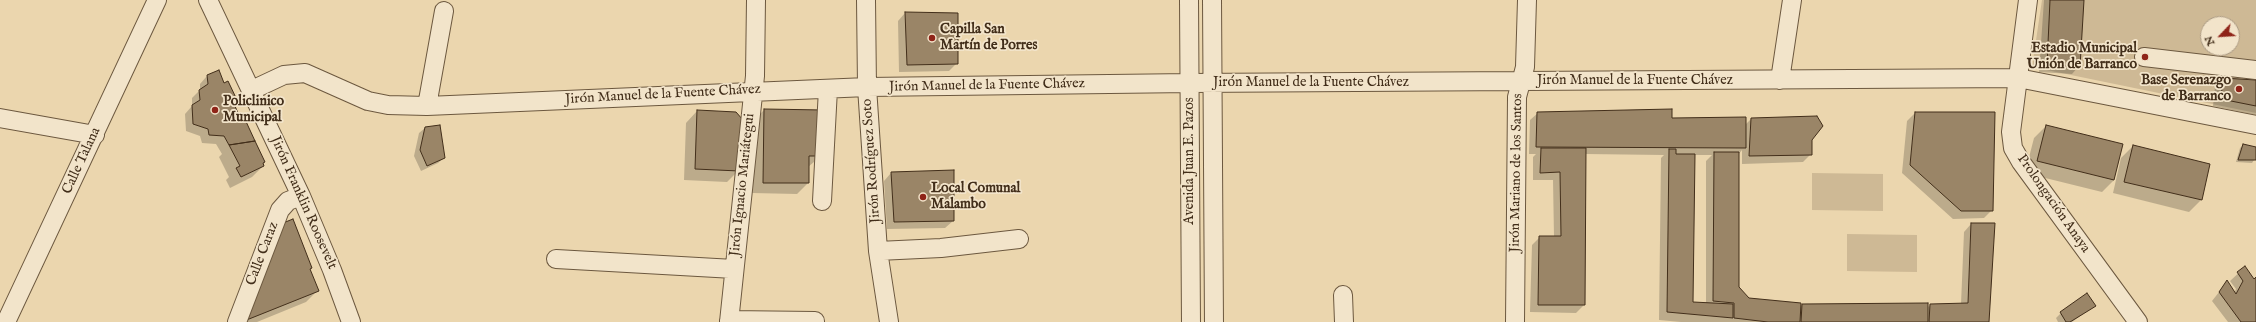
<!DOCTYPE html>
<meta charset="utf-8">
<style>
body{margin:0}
#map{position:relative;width:2256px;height:322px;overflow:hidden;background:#ebd6ae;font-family:"IM FELL English",serif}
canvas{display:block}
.north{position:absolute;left:2200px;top:16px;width:40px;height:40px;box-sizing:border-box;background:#f2e4ca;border:1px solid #ac9b84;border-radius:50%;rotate:245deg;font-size:11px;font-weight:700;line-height:16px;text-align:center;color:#422e1a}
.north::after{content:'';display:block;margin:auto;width:14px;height:18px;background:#8f2418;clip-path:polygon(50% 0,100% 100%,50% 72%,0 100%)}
</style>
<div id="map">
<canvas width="2256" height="322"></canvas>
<div class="north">N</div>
</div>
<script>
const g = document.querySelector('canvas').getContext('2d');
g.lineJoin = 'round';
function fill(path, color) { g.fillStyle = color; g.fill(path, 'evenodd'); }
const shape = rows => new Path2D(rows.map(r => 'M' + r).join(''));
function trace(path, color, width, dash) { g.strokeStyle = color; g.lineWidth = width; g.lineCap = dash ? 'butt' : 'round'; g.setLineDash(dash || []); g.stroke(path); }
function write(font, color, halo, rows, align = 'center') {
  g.font = font + ' "IM FELL English",serif'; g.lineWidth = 3.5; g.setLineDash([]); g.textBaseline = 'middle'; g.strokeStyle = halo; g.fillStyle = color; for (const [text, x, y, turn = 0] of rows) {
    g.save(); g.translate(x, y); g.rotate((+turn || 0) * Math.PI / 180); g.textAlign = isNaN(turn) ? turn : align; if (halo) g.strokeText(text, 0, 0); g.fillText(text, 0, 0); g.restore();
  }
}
const green = shape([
 [2042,0,2256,0,2256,113,2032,67],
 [2208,24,2232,24,2232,48,2208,48],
 [1812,173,1883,174,1883,211,1812,210],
 [1847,234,1917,235,1917,272,1847,271]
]);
const shadow = shape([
 [2044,0,2083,0,2079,66,2072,74,2039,72],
 [905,13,957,63,949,71,899,72,898,21],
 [207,76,224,84,235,100,232,103,263,166,252,177,230,188,226,180,229,177,219,157,222,154,216,144,202,143,200,136,186,131,185,114,192,106,192,98,200,90,200,84],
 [2223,79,2256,81,2256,115,2213,106,2215,87],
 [764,110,821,156,808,167,808,183,797,194,752,193,753,121],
 [697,111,738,171,727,182,684,180,686,123],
 [1538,113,1671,119,1745,125,1751,119,1811,140,1811,154,1803,162,1742,164,1742,150,1738,155,1738,288,1749,299,1799,308,1802,305,1927,308,1930,305,1961,304,1964,232,1971,224,1988,322,1681,322,1659,320,1661,158,1664,155,1585,154,1584,305,1576,313,1530,312,1532,245,1540,237,1554,237,1553,180,1533,180,1533,157,1536,154,1529,154,1530,120],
 [1694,155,1712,155,1706,161,1706,304,1692,303],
 [1915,113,1992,210,1984,218,1953,219,1902,173,1907,121],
 [2046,126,2114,180,2102,192,2025,173,2034,138],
 [425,128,444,158,438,163,421,171,414,156,419,133],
 [2243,145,2256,148,2256,157,2252,163,2236,162,2240,148],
 [2133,146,2209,165,2201,200,2189,212,2113,193,2121,158],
 [891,173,953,221,945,228,887,229,884,181],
 [2244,268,2254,281,2256,279,2256,322,2228,322,2212,301,2227,282,2234,293,2236,289,2230,281],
 [309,270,317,291,306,302,257,322,238,322],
 [2094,306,2072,322,2058,322,2056,318,2061,313]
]);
const building = shape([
 [2050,0,2084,0,2080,67,2047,65,2050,0],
 [905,12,958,13,958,64,907,65,905,12],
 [219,70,224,83,228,81,237,100,233,102,240,117,243,115,255,141,229,145,224,136,209,135,208,129,193,124,192,105,200,100,199,90,208,84,207,75,219,70],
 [2223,78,2256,80,2256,106,2221,99,2223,78],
 [764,109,823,110,822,156,809,156,809,183,763,183,764,109],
 [1672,109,1672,118,1746,117,1746,148,1536,147,1537,112,1672,109],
 [697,110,736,112,743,120,739,171,695,169,697,110],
 [1915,112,1995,112,1993,211,1961,211,1910,165,1915,112],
 [1817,116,1823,126,1812,140,1812,155,1749,156,1751,118,1817,116],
 [440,125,445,158,427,166,420,150,425,127,440,125],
 [2046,125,2123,144,2114,180,2037,161,2046,125],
 [255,141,265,162,263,163,264,166,241,177,236,168,240,166,229,145,255,141],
 [2243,144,2256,147,2256,160,2238,160,2243,144],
 [2133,145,2210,164,2202,200,2124,182,2133,145],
 [1541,148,1586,148,1585,305,1538,305,1539,236,1561,236,1560,172,1540,173,1541,148],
 [1669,149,1676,149,1676,154,1695,154,1693,302,1733,304,1733,318,1667,312,1669,149],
 [1714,152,1739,152,1739,287,1749,298,1801,303,1800,322,1768,322,1734,318,1734,303,1713,301,1714,152],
 [954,170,954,221,894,222,891,172,954,170],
 [293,219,312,268,310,269,319,291,244,321,283,223,293,219],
 [1971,223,1995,223,1989,322,1929,322,1930,304,1968,303,1971,223],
 [2245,266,2254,279,2256,277,2256,322,2241,322,2219,292,2227,280,2236,294,2243,281,2237,272,2245,266],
 [2087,293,2096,306,2070,322,2066,322,2060,312,2087,293],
 [1928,303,1928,322,1801,322,1802,304,1928,303]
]);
const minor = shape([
 [208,0,301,196,332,270,351,322],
 [866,0,867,87,878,251,889,322],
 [1189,0,1191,322],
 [1212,0,1214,322],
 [2028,0,2011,132,2013,148,2021,162,2138,322],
 [2144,57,2256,70],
 [1780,80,1792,0],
 [252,90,284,75,305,73,368,101,388,105,427,106,867,87,1190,83,2018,78,2256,125],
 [427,106,444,11],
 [0,118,95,135],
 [822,201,828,89],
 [878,251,941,248,1019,239],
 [556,259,734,269],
 [1343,295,1344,322],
 [729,320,815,321],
 [6,322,157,0],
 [237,322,280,210,288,201,301,196],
 [729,322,755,76,756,0],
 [1515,322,1517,97,1525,67,1527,0]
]);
const markers = [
 [932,38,4,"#8f2418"],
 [2145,57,4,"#8f2418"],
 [2239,89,4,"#8f2418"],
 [215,110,4,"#8f2418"],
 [923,197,4,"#8f2418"]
];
const poiNames = [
 ["Capilla San",940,30],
 ["Martín de Porres",940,46],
 ["Estadio Municipal",2137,49,"right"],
 ["Unión de Barranco",2137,65,"right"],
 ["Base Serenazgo",2231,81,"right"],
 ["de Barranco",2231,97,"right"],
 ["Policlinico",223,102],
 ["Municipal",223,118],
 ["Local Comunal",931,189],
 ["Malambo",931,205]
];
const streetNames = [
 ["Jirón Manuel de la Fuente Chávez",1635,81],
 ["Jirón Manuel de la Fuente Chávez",1311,83],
 ["Jirón Manuel de la Fuente Chávez",987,86,-1],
 ["Jirón Manuel de la Fuente Chávez",663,95,-3],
 ["Calle Talana",82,161,-65],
 ["Jirón Rodríguez Soto",872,161,-94],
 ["Avenida Juan E. Pazos",1190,161,-90],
 ["Jirón Mariano de los Santos",1517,173,-89],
 ["Jirón Ignacio Mariátegui",743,185,-84],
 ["Jirón Franklin Roosevelt",303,203,66],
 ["Prolongación Anaya",2053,204,55],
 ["Calle Caraz",263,254,-69]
];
fill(green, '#ceb995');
fill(shadow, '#0003');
fill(building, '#9a8567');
trace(building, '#422e1a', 1);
trace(minor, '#6c583f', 20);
trace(minor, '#f2e4ca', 18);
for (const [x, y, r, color] of markers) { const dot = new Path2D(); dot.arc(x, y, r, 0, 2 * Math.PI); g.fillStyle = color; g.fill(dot); trace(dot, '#f2e4ca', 1.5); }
write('bold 14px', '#422e1a', '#f2e4ca', poiNames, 'left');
write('14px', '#422e1a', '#f2e4ca', streetNames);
</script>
